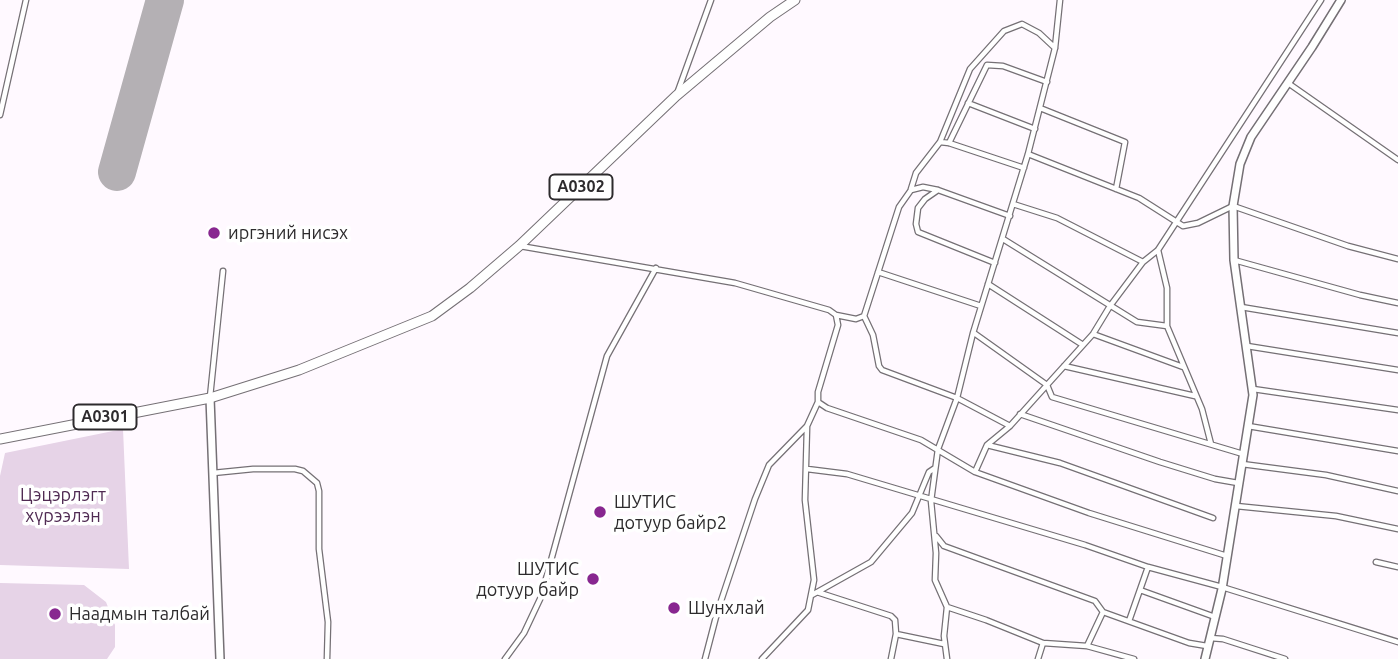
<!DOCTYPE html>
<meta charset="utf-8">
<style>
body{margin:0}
canvas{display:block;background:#fff9ff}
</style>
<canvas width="1398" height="659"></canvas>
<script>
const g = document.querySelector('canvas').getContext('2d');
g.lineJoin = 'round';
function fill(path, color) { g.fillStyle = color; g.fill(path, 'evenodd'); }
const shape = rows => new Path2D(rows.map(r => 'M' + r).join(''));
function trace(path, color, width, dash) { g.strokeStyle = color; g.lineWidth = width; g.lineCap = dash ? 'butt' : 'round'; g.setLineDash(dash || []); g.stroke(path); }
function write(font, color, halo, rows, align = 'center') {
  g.font = font + ' Ubuntu,sans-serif'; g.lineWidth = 7; g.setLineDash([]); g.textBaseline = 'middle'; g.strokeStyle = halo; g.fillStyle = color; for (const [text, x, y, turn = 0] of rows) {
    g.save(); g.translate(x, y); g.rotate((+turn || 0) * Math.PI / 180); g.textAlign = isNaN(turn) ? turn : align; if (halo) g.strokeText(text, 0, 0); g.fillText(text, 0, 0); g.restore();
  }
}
const green = shape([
 [123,429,129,569,0,565,0,476,5,453],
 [0,583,84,585,106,602,115,625,115,647,107,659,0,659]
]);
const runway = shape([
 [117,172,165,0]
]);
const street = shape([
 [1288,83,1398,160],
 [678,91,711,0],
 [968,103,1035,129],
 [1040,108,1125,142,1116,189],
 [0,115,26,0],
 [940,142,970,69,1004,31,1022,24,1039,33,1055,48],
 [949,143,987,65,1003,66,1047,82],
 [1028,154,1139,198,1183,226,1198,223,1233,206,1348,246,1398,259],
 [911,189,916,173,940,142,949,143,1024,168],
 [938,190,925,199,918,208,916,224,918,232,995,263],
 [1013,204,1057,218,1143,262],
 [1003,239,1137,322,1167,326],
 [520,246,735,283,829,310,836,315,838,325,818,392,818,402,827,408,921,440,975,472,1089,513,1227,556],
 [1158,250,1167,288,1167,326,1202,409,1211,444],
 [1234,260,1360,295,1398,303],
 [878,272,981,306],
 [988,284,1083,345],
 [1241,307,1398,333],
 [836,315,856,319,864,316,899,207,911,190,923,187,938,190,1010,216],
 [864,316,873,335,879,366,882,370,957,398,1010,426],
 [974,333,1047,385,1052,397,1243,454],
 [1093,334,1183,367],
 [1247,346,1398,370],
 [1064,366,1195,396],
 [1253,389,1398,410],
 [210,397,223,271],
 [1020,414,1160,462,1215,479,1238,483],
 [1248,426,1398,451],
 [987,445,1060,463,1213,518],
 [1242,464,1326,475,1398,491],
 [807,469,847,474,1085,545,1148,567,1222,587,1398,642],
 [975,472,987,445,1010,426,1093,334,1110,306,1143,262,1158,250,1321,0],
 [213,473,253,469,295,469,303,471,317,483,319,491,319,549,328,622,327,659],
 [1236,506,1336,516,1398,529],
 [936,536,944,546,1095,601,1103,612,1189,643,1207,646],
 [1376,562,1398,567],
 [1140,590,1215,617],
 [817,592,891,616,895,620,896,634,891,659],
 [812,595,871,562,912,513,929,472,935,468],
 [947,607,986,620,1043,643,1087,646,1134,659],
 [1129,621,1148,567],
 [896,634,944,644],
 [1210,638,1223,639,1285,659],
 [1087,646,1103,612],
 [505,659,524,633,541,597,607,356,656,268],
 [705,659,717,613,755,499,769,465,807,426,818,402],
 [762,659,808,610,814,580,805,500,807,427],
 [947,659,944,636,947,607,935,580,936,553,931,501,938,449,957,398,973,333,1028,154,1055,48,1060,0],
 [1038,659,1043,643]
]);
const secondary = shape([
 [210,398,220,659],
 [1205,659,1222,589,1253,395,1234,260,1233,206,1240,164,1251,137,1312,47,1341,0]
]);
const highway = shape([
 [0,439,210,398,299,370,432,316,470,288,519,246,676,96,770,17,795,0]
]);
const markers = [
 [214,233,7,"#882790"],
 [600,512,7,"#882790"],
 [593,579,7,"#882790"],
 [674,608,7,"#882790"],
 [55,614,7,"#882790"]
];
const shields = [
 [581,187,63],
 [105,417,63]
];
const shieldNames = [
 ["A0302",581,187],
 ["A0301",105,417]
];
const poiNames = [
 ["иргэний нисэх",228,233],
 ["ШУТИС",614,502],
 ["дотуур байр2",614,523],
 ["ШУТИС",579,569,"right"],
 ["дотуур байр",579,590,"right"],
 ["Шунхлай",688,608],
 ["Наадмын талбай",69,614]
];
const parkNames = [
 ["Цэцэрлэгт",63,495],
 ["хүрээлэн",63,516]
];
fill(green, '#e6d3e7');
trace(runway, '#b4b0b4', 38);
trace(street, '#757075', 7);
trace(secondary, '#757075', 10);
trace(highway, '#757075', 11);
trace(street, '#fff', 4.5);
trace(secondary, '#fff', 7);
trace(highway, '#fff', 9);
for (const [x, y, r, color] of markers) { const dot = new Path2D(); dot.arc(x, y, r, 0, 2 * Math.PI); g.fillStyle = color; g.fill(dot); trace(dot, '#fff', 2.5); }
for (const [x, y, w] of shields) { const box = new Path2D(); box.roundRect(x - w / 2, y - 12.5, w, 25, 5); g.fillStyle = '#fff'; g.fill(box); trace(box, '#2d2b2d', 2); }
write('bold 16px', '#2d2b2d', null, shieldNames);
write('18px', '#2d2b2d', '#fff', poiNames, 'left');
write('18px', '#502b53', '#fff', parkNames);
</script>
